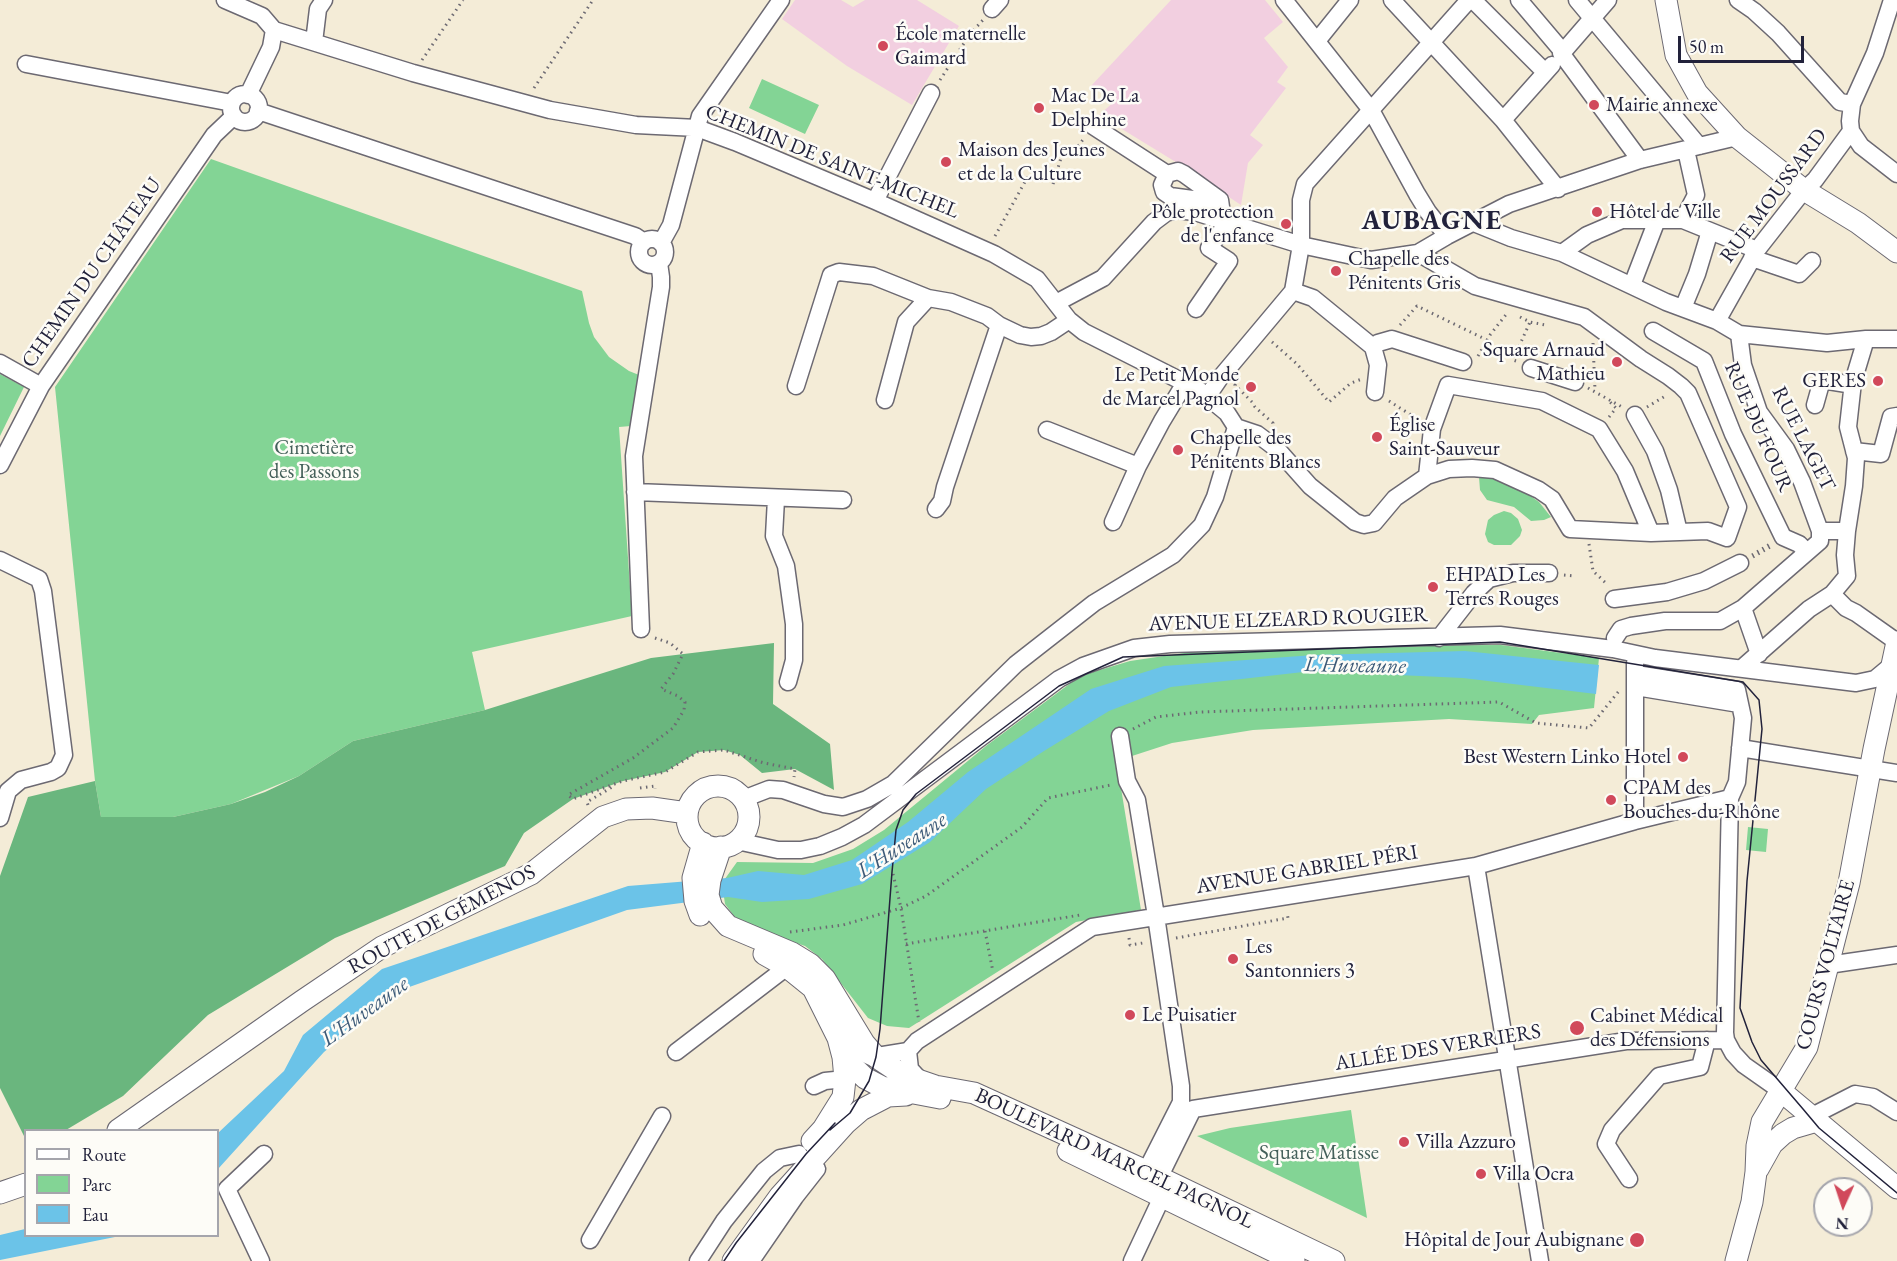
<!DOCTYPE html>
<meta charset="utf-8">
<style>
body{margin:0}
#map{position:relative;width:1897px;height:1261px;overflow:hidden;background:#f4ecd7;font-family:"EB Garamond",serif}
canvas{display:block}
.legend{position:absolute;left:24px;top:1129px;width:195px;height:108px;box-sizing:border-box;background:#fdfcf7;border:2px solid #a5a5ac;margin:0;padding:8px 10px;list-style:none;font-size:18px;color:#22223b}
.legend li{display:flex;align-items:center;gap:12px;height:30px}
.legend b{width:30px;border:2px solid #a5a5ac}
.north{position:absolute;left:1813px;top:1177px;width:60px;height:60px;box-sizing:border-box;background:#fdfcf7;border:2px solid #a5a5ac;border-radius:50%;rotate:183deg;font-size:16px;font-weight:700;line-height:24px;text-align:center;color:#22223b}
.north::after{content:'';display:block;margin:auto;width:21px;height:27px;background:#d1495b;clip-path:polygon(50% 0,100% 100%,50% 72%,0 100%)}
.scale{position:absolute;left:1678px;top:36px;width:126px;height:27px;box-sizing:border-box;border:3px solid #22223b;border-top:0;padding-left:8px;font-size:18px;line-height:21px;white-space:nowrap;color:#22223b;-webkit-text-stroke:4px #fdfcf7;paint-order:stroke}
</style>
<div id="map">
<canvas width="1897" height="1261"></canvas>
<ul class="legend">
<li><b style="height:8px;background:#fff"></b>Route</li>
<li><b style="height:16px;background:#83d495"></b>Parc</li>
<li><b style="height:16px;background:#6bc3e8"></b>Eau</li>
</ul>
<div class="north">N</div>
<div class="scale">50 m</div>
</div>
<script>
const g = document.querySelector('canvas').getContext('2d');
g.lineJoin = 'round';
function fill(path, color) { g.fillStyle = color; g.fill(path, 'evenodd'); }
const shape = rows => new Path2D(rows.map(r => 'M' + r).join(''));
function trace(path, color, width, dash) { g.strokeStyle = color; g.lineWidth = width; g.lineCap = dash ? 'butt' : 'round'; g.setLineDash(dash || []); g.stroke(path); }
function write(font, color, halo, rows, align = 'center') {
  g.font = font + ' "EB Garamond",serif'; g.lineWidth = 5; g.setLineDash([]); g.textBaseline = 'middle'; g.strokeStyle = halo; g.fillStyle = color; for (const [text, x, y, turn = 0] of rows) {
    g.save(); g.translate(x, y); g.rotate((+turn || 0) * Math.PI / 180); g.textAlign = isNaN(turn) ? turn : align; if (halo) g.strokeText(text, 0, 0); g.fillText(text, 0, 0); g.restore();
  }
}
const built = shape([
 [795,0,841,0,853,7,865,0,917,0,959,26,912,105,847,66,782,19],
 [1171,0,1265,0,1283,22,1264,38,1288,67,1277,82,1286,88,1250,135,1263,145,1248,163,1241,205,1179,164,1099,115,1115,101,1091,86]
]);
const green = shape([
 [762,79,819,105,805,134,749,108],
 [211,159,582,291,589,323,594,337,609,357,629,371,639,375,631,426,619,427,632,616,472,652,485,710,353,741,299,776,231,804,173,817,101,817,95,781,55,387],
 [0,374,24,387,0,436],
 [1479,477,1495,479,1519,488,1539,502,1551,517,1544,520,1531,521,1514,507,1487,500,1480,490],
 [1504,511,1511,513,1518,519,1522,530,1520,536,1511,545,1494,545,1488,542,1485,534,1488,520,1494,515],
 [1501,645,1599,658,1594,708,1539,715,1532,724,1449,719,1253,730,1172,743,1132,756,1121,788,1141,910,1076,922,909,1028,887,1026,868,1018,822,959,805,946,752,928,734,916,725,904,722,883,737,862,813,863,853,849,884,830,986,746,1080,676,1130,661,1191,652,1319,646],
 [1748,827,1768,829,1766,852,1746,850],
 [1351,1110,1367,1218,1197,1136,1230,1128]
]);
const forest = shape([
 [774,643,773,704,830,744,834,790,795,769,762,773,740,755,724,750,698,752,665,772,623,781,573,799,524,833,505,866,335,938,208,1015,123,1096,66,1130,26,1130,25,1138,0,1088,0,876,28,797,95,781,101,817,173,817,231,804,265,792,299,776,353,741,485,710,651,658]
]);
const water = shape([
 [1465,651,1599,665,1596,694,1463,678,1312,671,1171,687,1109,711,1044,751,986,789,930,842,862,884,809,899,762,902,728,897,627,910,398,991,324,1052,218,1169,218,1133,284,1071,303,1035,382,969,628,886,727,878,758,871,804,875,852,860,908,822,968,772,1091,689,1164,666,1314,655],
 [25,1229,26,1236,120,1236,0,1260,0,1235]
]);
const path = shape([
 [422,60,463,0],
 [940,80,970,34,983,20],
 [534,88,593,0],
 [1053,184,1061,158,1079,145,1084,138],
 [995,236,1027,178,1037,180],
 [1520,317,1530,322,1545,325],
 [1400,325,1417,306,1487,340],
 [1272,342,1297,364,1329,402,1351,383,1362,379],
 [1593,343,1595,390],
 [1478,356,1490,335,1508,312],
 [1516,361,1513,360,1530,322],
 [1236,384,1235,385,1253,403,1255,407,1273,423,1272,427],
 [1588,388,1622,407],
 [1389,401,1419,420],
 [1647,407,1667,395],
 [1609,417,1616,408,1609,401],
 [1589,544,1593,571,1608,585],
 [1752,555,1770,544],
 [1753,557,1770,547],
 [1564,575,1574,576],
 [655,638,670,643,683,654,673,674,661,689,678,696,685,702,684,710,673,728,633,758,568,795,573,799,623,781,665,772,698,752,724,750,764,763,795,769,794,777],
 [1133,729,1156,717,1200,712,1499,702,1536,723,1589,728,1619,691],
 [640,788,655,786,655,789],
 [588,805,587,802,614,786],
 [893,874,901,908,919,1022],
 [985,931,993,972],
 [790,932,843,925,901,908,926,896,1022,827,1048,798,1111,785],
 [1129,938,1130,945,1143,943],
 [1176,938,1288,918,1287,913],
 [906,944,1080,915]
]);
const minor = shape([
 [225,0,262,16,274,30,413,73,550,110,636,125,697,128,735,142,875,201,994,254,1037,279,1069,320,1084,332,1199,390,1227,413,1236,427],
 [1284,0,1371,110,1417,194,1428,212,1447,236],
 [1392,0,1503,120,1558,189],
 [1473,0,1545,72],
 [1519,0,1563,52,1561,53,1640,160],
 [1577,0,1699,146],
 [1738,0,1754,11,1778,33,1840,102,1852,104],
 [1892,0,1875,53,1852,104,1850,121,1851,131,1861,146,1897,174],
 [992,9,1000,0],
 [1317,41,1350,0],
 [314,42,318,9,324,0],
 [1563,52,1608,0],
 [26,64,232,103],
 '231 108a14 14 0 1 1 28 0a14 14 0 1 1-28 0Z',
 [248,95,271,47,274,30],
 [258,111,635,236,644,242],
 [1503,120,1552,65],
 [1093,126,1167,174],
 [875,201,931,93],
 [1212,218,1200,200,1170,196,1164,192,1162,185,1167,174,1178,171,1184,174,1220,200,1223,221],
 [1683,220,1696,195,1686,150],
 [1474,223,1511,238,1562,253,1666,302,1717,321,1739,334,1827,343,1866,339,1897,339],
 '639 252a13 13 0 1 1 26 0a13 13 0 1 1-26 0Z',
 [661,243,671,225,700,116,781,0],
 [1562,253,1587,235,1622,220,1683,220,1757,250],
 [1752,258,1799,274,1812,261],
 [1632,285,1657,220],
 [1293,291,1313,298,1373,347,1378,365,1375,392],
 [1056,303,1103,278,1154,222,1166,213,1176,210,1195,212,1301,245,1371,260,1418,253,1447,236,1509,204,1640,160,1737,137],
 [1683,308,1697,274,1710,231],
 [1196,309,1229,261,1209,248,1228,222],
 [1717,321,1757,250,1804,190,1815,180,1851,131],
 [1653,331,1704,361,1733,434,1783,537,1799,544,1807,552],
 [1739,334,1743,365,1759,412,1786,449,1802,482,1820,531],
 [1373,347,1378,343,1392,339,1463,362],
 [0,363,41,386],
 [1531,368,1575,382],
 [796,386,831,275,839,272,873,276,928,298],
 [1207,397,1220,378,1293,291,1301,245,1301,200,1305,184,1469,0],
 [885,400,906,322,928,298,951,302,987,316,999,325,1020,335,1031,337,1041,336,1051,332,1069,320],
 [1815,405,1822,380,1853,385],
 [1635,415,1655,451,1669,490,1679,532],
 [1236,427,1257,434,1269,443,1278,450,1310,486,1355,522,1364,525,1374,523,1395,498,1427,476,1449,469,1472,468,1495,470,1539,490,1552,499,1570,529,1651,533,1708,531,1727,538,1738,507,1688,393,1681,386,1668,376,1641,359,1584,317,1475,286,1418,253],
 [1047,430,1138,466],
 [1854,451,1881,454,1891,417,1897,416],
 [0,465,41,386,214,135,234,116],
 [1427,476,1432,429,1448,385,1542,401,1599,429,1625,471,1651,533],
 [635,492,843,500],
 [776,499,774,536,786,566,794,624,794,660,788,682],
 [936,509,942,501,945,487,999,325],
 [1113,522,1138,466,1162,421,1185,383],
 [0,560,39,579,43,591,64,755,58,768,51,772,21,780,8,791,0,818],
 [1832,594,1846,608,1856,613,1897,642],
 [1614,599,1667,592,1704,581,1740,563],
 [641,629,634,456,661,287,661,277,659,263],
 [1439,638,1474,593,1489,579,1513,573,1549,573],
 [1615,638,1621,629,1631,626,1665,621,1720,621,1743,608],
 [1759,654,1743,608,1820,541,1820,531,1847,531],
 [1742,668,1809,609,1832,594,1847,576,1845,555,1847,531,1854,486,1856,458,1848,427,1853,382,1866,339],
 [1636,674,1737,690,1743,718,1737,782,1730,798,1725,1033,1726,1040,1733,1053,1744,1065,1781,1091],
 [1636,687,1739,704],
 [1120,736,1127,781,1137,800,1156,916,1181,1086,1181,1102,1146,1171,1148,1182],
 [1740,748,1897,773],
 [743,799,769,789,783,790,824,804,843,807,867,799,893,784,1016,664,1094,603,1173,555,1202,525,1215,497,1236,427],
 [1635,821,1635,663],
 [737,841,778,850,801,850,820,846,842,837,864,825,1059,679,1083,666,1134,648,1170,644,1500,635,1613,649,1655,658,1856,683,1875,679,1893,664],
 [1476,866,1540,1261],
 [1828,965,1897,955],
 [836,1024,860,1052,871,1057,908,1051],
 [676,1052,787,967],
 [921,1081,910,1069,908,1051,917,1041,1092,927,1476,866,1635,821,1730,798],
 [814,1086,825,1081,845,1079],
 [1193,1109,1626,1041,1726,1040],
 [1812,1116,1855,1094,1873,1097,1897,1112],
 [1629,1179,1606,1144,1612,1130,1659,1076,1700,1067,1707,1040],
 [590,1240,662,1116],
 [261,1261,227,1189,264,1154],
 [698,1261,724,1221,764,1171,780,1158,799,1154],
 [751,1261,795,1197,817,1169],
 [1132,1261,1162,1197,1159,1178,1193,1109]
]);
const major = shape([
 [1666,0,1676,55,1697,93,1737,137,1804,190,1858,223,1897,252],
 '687 817a31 31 0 1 1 62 0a31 31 0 1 1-62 0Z',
 [721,847,710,880,708,895,712,908,728,926,792,953,810,964,825,979,864,1043,876,1057,903,1075,935,1086,974,1093,1146,1171,1334,1261],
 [700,915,695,901,693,878,703,843],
 [764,954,787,967,813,988,838,1038,843,1057,865,1078,882,1087,940,1098],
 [1781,1091,1897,1188],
 [118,1130,302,1001,382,947,531,874,603,817,626,809,652,808,687,813],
 [812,1141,823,1129,843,1097,845,1079,843,1057],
 [1068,1151,1294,1261],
 [1758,1169,1772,1144,1783,1134,1793,1128,1817,1121],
 [0,1193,26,1184],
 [733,1261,780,1196,846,1123,861,1110,888,1096,906,1095],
 [1736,1261,1752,1202,1756,1172,1757,1146,1762,1122,1807,1047,1849,883,1874,749,1897,642]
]);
const tram = shape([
 [830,1130,850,1113,869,1081,876,1057,880,1029,892,872,896,830,903,810,916,794,1059,686,1123,657,1500,642,1743,682,1759,700,1762,729,1747,881,1740,1008,1752,1042,1761,1060,1803,1109,1819,1128,1897,1193],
 [724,1261,736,1243,806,1154,835,1123]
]);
const markers = [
 [883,46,6,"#d1495b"],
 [1594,105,6,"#d1495b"],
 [1039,108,6,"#d1495b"],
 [946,162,6,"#d1495b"],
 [1597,212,6,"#d1495b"],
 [1286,224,6,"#d1495b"],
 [1336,271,6,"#d1495b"],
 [1617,362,6,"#d1495b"],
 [1878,381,6,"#d1495b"],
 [1251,387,6,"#d1495b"],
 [1377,437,6,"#d1495b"],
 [1178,450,6,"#d1495b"],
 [1433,587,6,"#d1495b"],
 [1683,757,6,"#d1495b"],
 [1611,800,6,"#d1495b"],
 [1233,959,6,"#d1495b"],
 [1130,1015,6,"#d1495b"],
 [1577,1028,8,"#d1495b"],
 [1404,1142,6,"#d1495b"],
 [1481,1174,6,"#d1495b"],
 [1637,1240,8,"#d1495b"]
];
const poiNames = [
 ["École maternelle",895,34],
 ["Gaimard",895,58],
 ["Mac De La",1051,96],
 ["Delphine",1051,120],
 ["Mairie annexe",1606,105],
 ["Maison des Jeunes",958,150],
 ["et de la Culture",958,174],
 ["Pôle protection",1274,212,"right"],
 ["de l'enfance",1274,236,"right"],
 ["Hôtel de Ville",1609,212],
 ["Chapelle des",1348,259],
 ["Pénitents Gris",1348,283],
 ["Square Arnaud",1605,350,"right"],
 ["Mathieu",1605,374,"right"],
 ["Le Petit Monde",1239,375,"right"],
 ["de Marcel Pagnol",1239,399,"right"],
 ["GERES",1866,381,"right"],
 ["Église",1389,425],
 ["Saint-Sauveur",1389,449],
 ["Chapelle des",1190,438],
 ["Pénitents Blancs",1190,462],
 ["EHPAD Les",1445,575],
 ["Terres Rouges",1445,599],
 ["Best Western Linko Hotel",1671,757,"right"],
 ["CPAM des",1623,788],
 ["Bouches-du-Rhône",1623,812],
 ["Les",1245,947],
 ["Santonniers 3",1245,971],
 ["Le Puisatier",1142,1015],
 ["Cabinet Médical",1590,1016],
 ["des Défensions",1590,1040],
 ["Villa Azzuro",1416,1142],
 ["Villa Ocra",1493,1174],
 ["Hôpital de Jour Aubignane",1624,1240,"right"]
];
const streetNames = [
 ["CHEMIN DE SAINT-MICHEL",832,162,22],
 ["RUE MOUSSARD",1774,196,-53],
 ["CHEMIN DU CHÂTEAU",92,273,-55],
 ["RUE DU FOUR",1758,427,66],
 ["RUE LAGET",1803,439,63],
 ["AVENUE ELZEARD ROUGIER",1288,620,-2],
 ["AVENUE GABRIEL PÉRI",1307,870,-9],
 ["ROUTE DE GÉMENOS",442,920,-28],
 ["COURS VOLTAIRE",1826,965,-75],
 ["ALLÉE DES VERRIERS",1438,1048,-9],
 ["BOULEVARD MARCEL PAGNOL",1114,1159,25]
];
const parkNames = [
 ["Cimetière",314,448],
 ["des Passons",314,472],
 ["Square Matisse",1319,1153]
];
const waterNames = [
 ["L'Huveaune",1355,666,1],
 ["L'Huveaune",902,846,-33],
 ["L'Huveaune",365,1012,-36]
];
const districtNames = [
 ["AUBAGNE",1432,222]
];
fill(built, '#f2cfe0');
fill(green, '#83d495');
fill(forest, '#6ab67e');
fill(water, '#6bc3e8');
trace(minor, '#6c6972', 19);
trace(major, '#6c6972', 23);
trace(path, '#6c6972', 3, [1.5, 4.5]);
trace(minor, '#fff', 16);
trace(major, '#fff', 21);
trace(tram, '#22223b', 1.5);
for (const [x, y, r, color] of markers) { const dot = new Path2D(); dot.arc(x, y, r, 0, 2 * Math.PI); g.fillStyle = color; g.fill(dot); trace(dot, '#fdfcf7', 2); }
write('21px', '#22223b', '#fdfcf7', poiNames, 'left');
write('21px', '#22223b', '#fdfcf7', streetNames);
write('21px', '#44605a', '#fdfcf7', parkNames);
write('italic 22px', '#3c5a78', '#fdfcf7', waterNames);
g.letterSpacing = '1.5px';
write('bold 27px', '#22223b', '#fdfcf7', districtNames);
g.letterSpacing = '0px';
</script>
